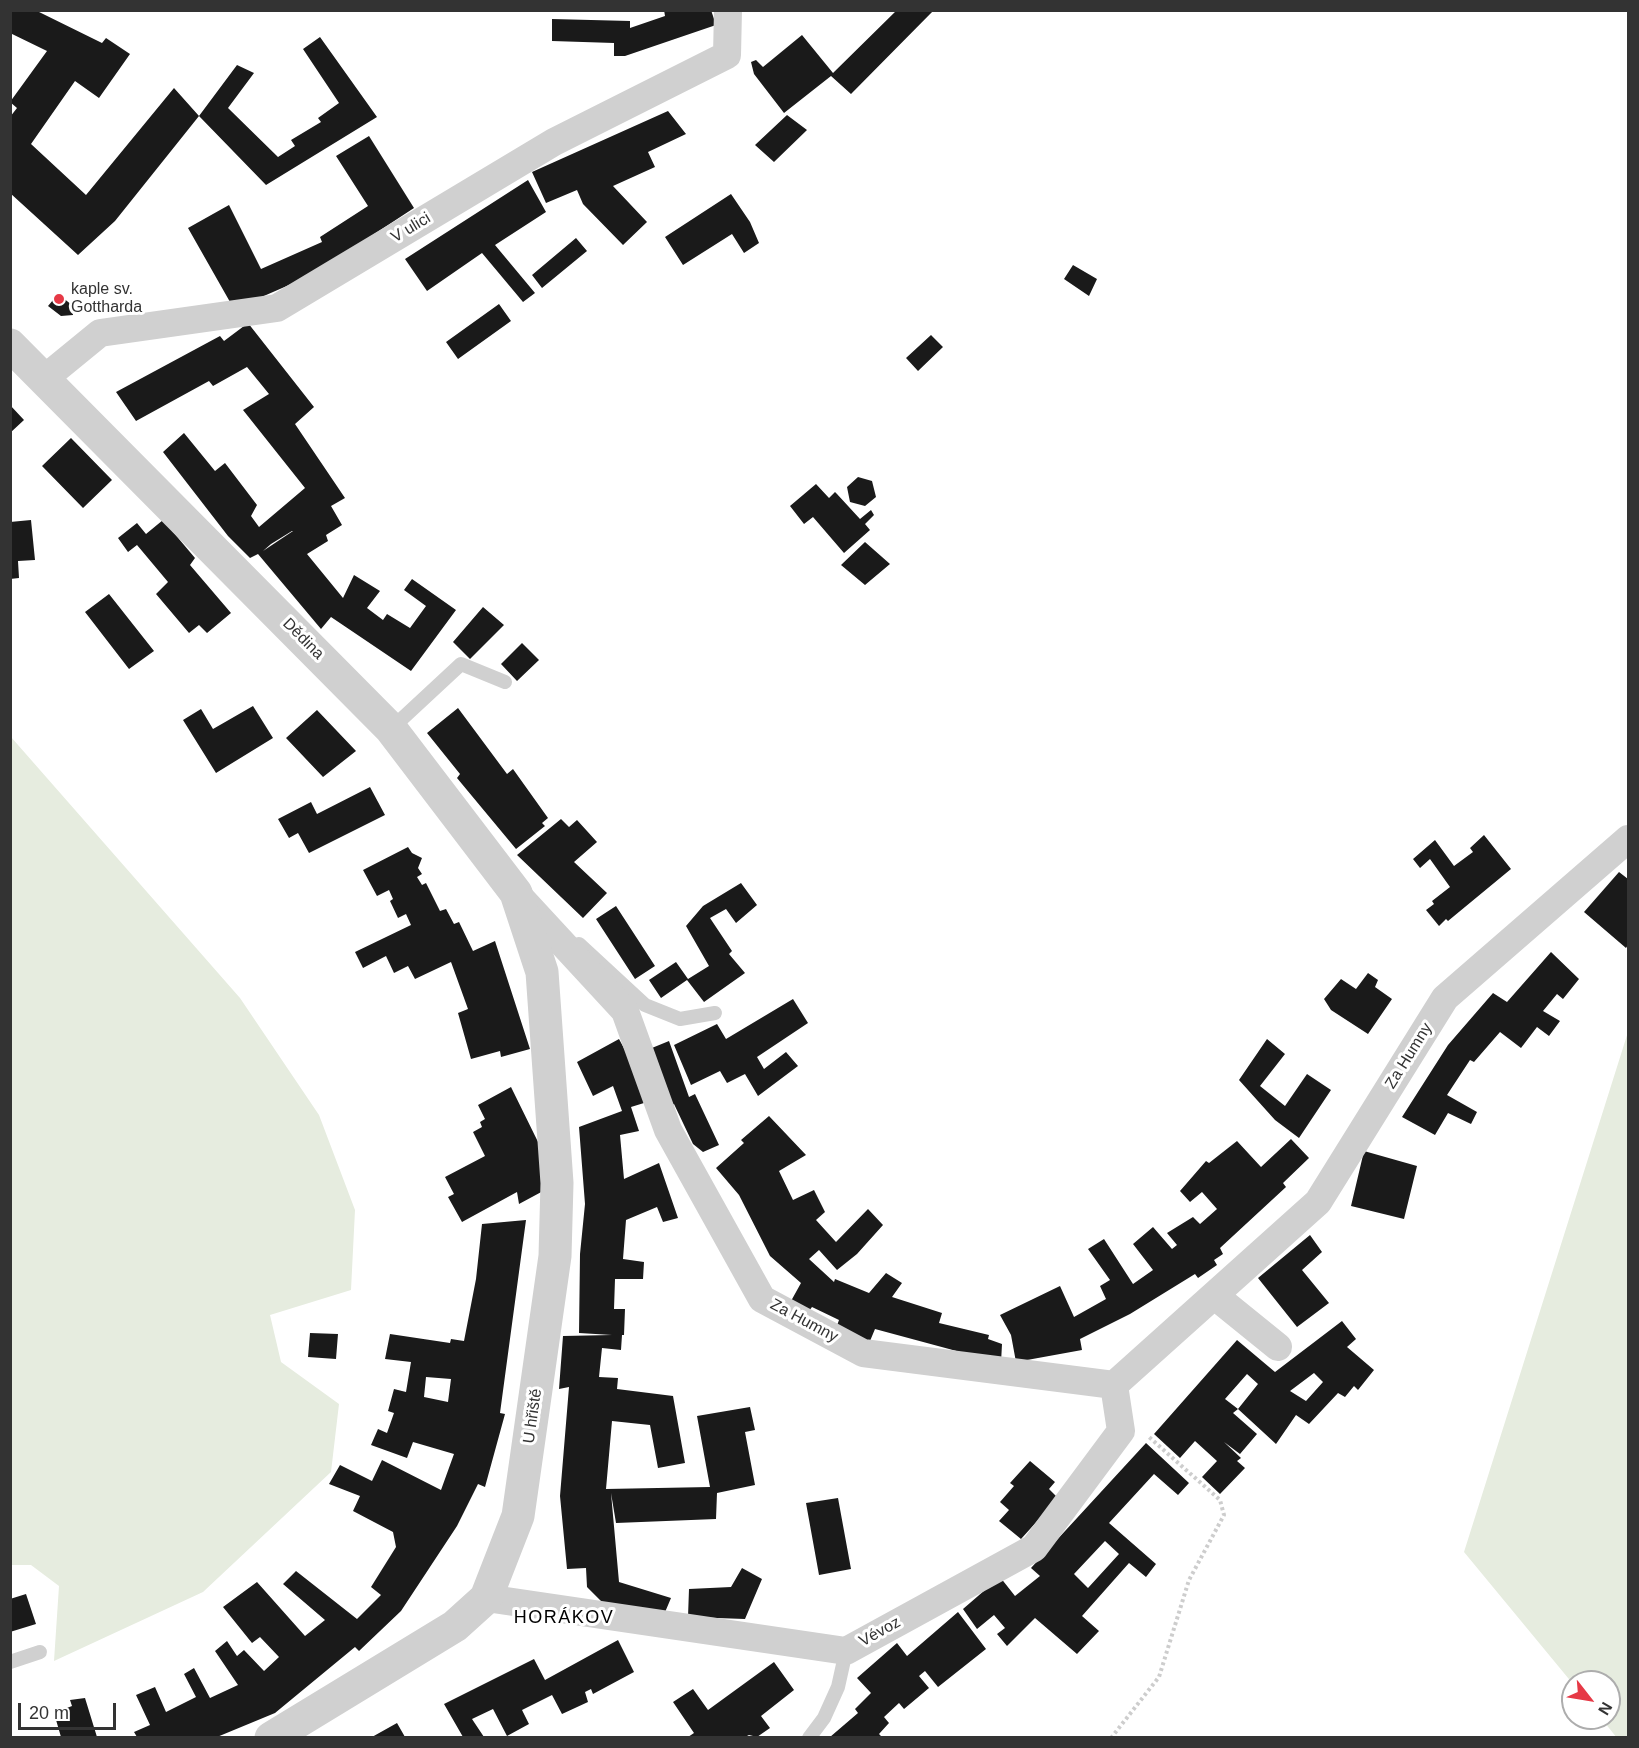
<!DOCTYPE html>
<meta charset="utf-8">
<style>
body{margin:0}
#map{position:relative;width:1639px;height:1748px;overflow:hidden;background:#fff;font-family:Helvetica,sans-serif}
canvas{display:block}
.frame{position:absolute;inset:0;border:12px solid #333;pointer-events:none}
.north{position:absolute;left:1561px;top:1670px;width:60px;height:60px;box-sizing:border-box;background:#fff;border:2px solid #adadad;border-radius:50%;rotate:121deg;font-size:16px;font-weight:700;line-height:24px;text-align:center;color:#333}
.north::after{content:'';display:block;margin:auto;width:21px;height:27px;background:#e63946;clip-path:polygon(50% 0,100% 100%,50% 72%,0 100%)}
.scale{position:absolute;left:18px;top:1703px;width:98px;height:27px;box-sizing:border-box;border:3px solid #333;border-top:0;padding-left:8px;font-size:18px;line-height:21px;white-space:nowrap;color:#333;-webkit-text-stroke:4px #fff;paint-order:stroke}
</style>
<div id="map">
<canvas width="1639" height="1748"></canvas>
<div class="frame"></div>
<div class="north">N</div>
<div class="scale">20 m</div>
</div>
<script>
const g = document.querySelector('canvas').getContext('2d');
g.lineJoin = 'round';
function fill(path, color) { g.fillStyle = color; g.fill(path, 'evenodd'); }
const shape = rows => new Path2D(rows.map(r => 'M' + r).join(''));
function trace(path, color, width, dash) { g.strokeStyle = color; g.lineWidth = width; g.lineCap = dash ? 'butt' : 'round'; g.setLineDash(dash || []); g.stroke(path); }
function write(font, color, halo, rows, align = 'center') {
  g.font = font + ' Helvetica,sans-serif'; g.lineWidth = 6; g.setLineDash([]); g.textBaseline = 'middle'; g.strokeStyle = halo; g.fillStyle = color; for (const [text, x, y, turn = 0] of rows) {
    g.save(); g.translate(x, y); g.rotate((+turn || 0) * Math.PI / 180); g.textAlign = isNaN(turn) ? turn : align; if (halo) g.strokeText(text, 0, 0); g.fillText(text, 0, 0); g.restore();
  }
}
const green = shape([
 [11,737,240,998,319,1115,355,1210,351,1290,270,1315,281,1362,339,1404,331,1472,203,1592,54,1661,59,1586,31,1565,10,1565],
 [1628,1032,1628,1737,1617,1738,1601,1718,1609,1718,1609,1682,1573,1682,1573,1684,1464,1552]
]);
const building = shape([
 [10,10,35,10,102,43,106,38,130,54,99,98,75,81,31,144,86,195,174,88,199,116,115,221,78,255,10,193,10,117,17,108,10,102,47,51,10,33],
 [664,10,711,10,716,25,625,56,614,56,614,43,552,41,552,19,630,21,630,28,665,16],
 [897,10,934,10,851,94,831,76,784,113,754,74,751,62,756,60,763,67,802,35,833,73],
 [320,37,377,117,266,185,199,116,237,65,254,73,228,108,278,157,295,146,291,140,321,122,318,118,339,103,303,49],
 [668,111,686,134,648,152,655,167,613,186,647,222,623,245,583,204,577,190,546,203,532,172],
 [787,115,807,130,774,162,755,145],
 [369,136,414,208,333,261,335,265,234,309,188,228,229,205,261,269,322,242,320,237,368,206,336,156],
 [528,180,546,212,495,245,535,293,523,302,482,253,427,291,405,259],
 [731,194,750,222,759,243,744,253,732,234,683,265,665,237],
 [576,238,587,251,542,288,532,275],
 [1073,265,1097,279,1089,296,1064,279],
 [58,294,72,305,73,315,61,316,48,306],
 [499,304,511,321,458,359,446,342],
 [248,323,314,407,295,424,345,498,331,506,342,525,326,535,328,541,307,554,343,598,354,575,380,591,367,608,383,620,387,614,410,628,426,606,404,590,412,579,456,610,411,671,331,617,321,629,258,554,250,558,228,536,163,452,184,433,215,471,225,463,257,505,251,516,259,527,305,488,243,410,269,394,247,367,213,386,209,381,136,421,116,392,220,336,224,341],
 [292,531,293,531,263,551,271,544],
 [931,335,943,347,918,371,906,358],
 [10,405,24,420,10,433],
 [71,438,112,480,83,508,42,466],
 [858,477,872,481,876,497,865,506,850,502,847,487],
 [816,484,829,498,835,492,837,494,860,519,871,510,874,515,865,524,870,530,844,553,813,517,804,524,790,506],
 [31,520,35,560,18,561,19,578,10,579,10,522],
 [163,520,195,558,190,565,231,613,207,633,199,625,189,633,156,594,168,582,137,545,128,552,118,538,137,523,146,534],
 [865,542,890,564,865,585,841,565],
 [109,594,154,651,129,669,85,612],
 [483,607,504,625,470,659,453,642],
 [522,643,539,660,517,681,501,664],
 [253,706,273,738,216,773,183,720,201,709,213,729],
 [458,708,507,774,513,769,548,818,542,823,545,826,516,849,457,778,460,774,427,733],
 [317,710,356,751,323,777,286,738],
 [370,787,385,815,309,853,298,833,289,838,278,819,311,802,317,814],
 [561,819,569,827,577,820,597,842,574,862,607,893,583,918,517,855],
 [1484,835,1511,869,1448,921,1446,919,1439,926,1426,910,1434,904,1432,901,1450,887,1430,859,1420,868,1413,859,1435,840,1454,866,1473,852,1470,848],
 [408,847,412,853,422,858,418,868,422,874,417,877,422,885,426,883,440,911,446,909,454,924,459,922,473,951,495,941,530,1049,501,1057,500,1051,471,1059,458,1013,468,1009,451,962,415,979,408,966,394,973,386,956,363,968,355,952,411,925,406,914,398,918,390,901,393,899,389,890,377,896,363,870],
 [1619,872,1628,879,1628,945,1626,948,1584,912],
 [741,883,757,905,736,923,726,909,710,918,732,951,729,954,745,973,704,1002,687,980,661,998,649,980,676,962,688,979,709,966,686,926,703,906],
 [616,906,655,966,635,979,596,919],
 [1551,952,1579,979,1563,999,1557,994,1543,1011,1560,1021,1549,1036,1537,1027,1521,1048,1500,1032,1474,1062,1470,1060,1447,1095,1477,1112,1471,1124,1448,1113,1435,1135,1402,1117,1448,1045,1493,993,1507,1002],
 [1368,973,1378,980,1375,987,1392,999,1368,1034,1331,1010,1324,999,1341,979,1356,989],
 [793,999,808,1023,757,1057,764,1069,786,1052,798,1066,758,1096,745,1074,727,1083,720,1071,691,1085,674,1045,717,1024,726,1039],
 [619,1039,632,1063,644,1103,631,1107,639,1131,620,1135,624,1179,659,1163,678,1218,663,1222,657,1207,626,1220,623,1259,644,1262,643,1279,615,1279,614,1309,625,1309,624,1335,622,1335,621,1350,602,1348,599,1377,618,1378,617,1389,673,1396,685,1463,658,1468,650,1425,612,1421,606,1489,710,1487,697,1416,750,1407,755,1430,745,1432,755,1485,717,1493,716,1519,616,1523,611,1493,619,1582,671,1598,663,1617,602,1602,587,1587,586,1568,567,1569,560,1496,569,1387,559,1389,563,1336,612,1335,579,1333,580,1254,585,1204,579,1127,622,1111,613,1086,593,1096,577,1062],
 [1267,1039,1285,1054,1260,1086,1285,1106,1307,1074,1331,1090,1299,1138,1275,1120,1239,1080],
 [669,1041,689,1097,695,1094,719,1145,703,1152,693,1144,674,1104,667,1108,647,1050],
 [511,1087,540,1146,545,1190,519,1204,517,1192,462,1222,448,1197,454,1194,445,1177,485,1156,473,1132,482,1127,480,1122,485,1119,478,1105],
 [769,1116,806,1155,779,1171,793,1200,814,1190,825,1212,816,1220,836,1242,868,1209,883,1225,857,1254,837,1270,819,1250,809,1259,834,1282,835,1279,869,1293,886,1273,902,1283,892,1297,942,1313,939,1323,989,1335,988,1339,1002,1344,1001,1363,875,1329,870,1341,835,1331,839,1320,812,1307,809,1311,791,1301,801,1283,770,1256,739,1195,716,1168,744,1143,741,1140],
 [1291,1139,1309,1158,1283,1183,1286,1187,1220,1248,1223,1254,1214,1260,1217,1265,1198,1278,1195,1274,1130,1314,1080,1339,1082,1350,1016,1362,1011,1335,1000,1315,1060,1286,1074,1317,1106,1299,1100,1286,1110,1280,1088,1249,1104,1239,1133,1284,1153,1270,1133,1244,1153,1227,1172,1249,1177,1245,1167,1233,1193,1217,1200,1224,1217,1209,1202,1192,1190,1202,1180,1191,1206,1161,1209,1163,1237,1141,1261,1167],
 [1364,1151,1417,1166,1404,1219,1351,1206],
 [526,1220,500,1413,505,1414,485,1487,478,1484,457,1526,401,1611,359,1651,355,1647,275,1713,217,1737,137,1737,134,1732,150,1725,136,1695,155,1687,166,1712,196,1697,184,1674,194,1668,210,1698,238,1685,215,1651,227,1641,237,1656,244,1650,264,1671,279,1657,260,1637,252,1643,223,1607,257,1582,305,1636,325,1620,283,1584,296,1571,357,1619,381,1595,371,1587,396,1547,393,1532,353,1511,360,1496,329,1484,340,1465,372,1481,382,1460,441,1490,454,1454,413,1442,407,1458,371,1445,378,1429,387,1433,394,1413,388,1411,394,1389,406,1392,411,1362,385,1359,390,1334,450,1343,451,1339,464,1341,476,1279,482,1224],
 [426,1377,451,1379,448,1402,424,1397],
 [1310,1235,1322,1252,1302,1270,1329,1303,1297,1327,1258,1278],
 [1342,1321,1356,1339,1347,1347,1374,1370,1358,1390,1354,1386,1345,1397,1338,1393,1309,1424,1296,1415,1276,1444,1238,1409,1258,1384,1247,1374,1225,1399,1238,1409,1233,1413,1257,1434,1240,1454,1224,1442,1241,1458,1237,1461,1245,1468,1220,1494,1202,1477,1217,1461,1195,1441,1180,1458,1154,1434,1237,1340,1275,1372],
 [1314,1373,1323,1382,1306,1401,1290,1391],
 [310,1333,338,1334,336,1359,308,1357],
 [1146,1443,1189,1483,1178,1495,1154,1474,1109,1523,1156,1564,1146,1577,1129,1563,1082,1616,1099,1631,1077,1654,1035,1618,1007,1646,997,1634,1005,1628,994,1615,977,1629,963,1609,1000,1577,1015,1596,1040,1576,1031,1568],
 [1105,1541,1119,1554,1088,1588,1074,1574],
 [1030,1461,1055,1482,1049,1489,1058,1498,1021,1539,999,1521,1009,1510,1000,1502,1014,1486,1010,1483],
 [838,1498,851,1569,819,1575,806,1503],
 [742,1568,762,1579,745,1619,688,1617,689,1589,731,1587],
 [26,1594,36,1624,10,1632,10,1599],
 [958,1612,986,1649,938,1687,925,1671,919,1676,929,1688,904,1709,899,1703,884,1717,889,1723,879,1734,882,1737,830,1737,858,1713,855,1709,871,1693,857,1678,897,1643,907,1656],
 [618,1640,634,1672,593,1694,591,1689,585,1692,588,1702,562,1714,552,1695,522,1710,529,1724,507,1736,493,1709,472,1719,484,1737,463,1737,444,1704,534,1659,545,1680],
 [774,1662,794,1690,761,1716,770,1728,757,1737,749,1735,745,1737,688,1737,694,1733,673,1702,693,1689,708,1710],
 [85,1698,97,1737,61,1737,54,1713,72,1706,70,1700],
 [397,1723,405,1737,372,1737]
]);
const path = shape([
 [1111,1738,1159,1677,1189,1580,1224,1515,1220,1500,1149,1437]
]);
const service = shape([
 [391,729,461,664,505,682],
 [579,944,645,1005,680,1019,715,1013],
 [10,1662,40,1652],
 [809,1738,824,1718,838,1687,846,1651]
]);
const minor = shape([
 [45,378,100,333,277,308,554,142,727,55,728,10],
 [516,893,625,1011,668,1130,762,1299,863,1353,1114,1385,1318,1202,1445,998,1628,839],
 [1215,1296,1278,1347],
 [486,1598,846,1651,1034,1548,1121,1431,1114,1385]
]);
const tertiary = shape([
 [10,345,391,729,516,893,542,972,557,1183,555,1256,518,1516,486,1598,455,1626,271,1738]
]);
const markers = [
 [59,299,6,"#e63946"]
];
const streetNames = [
 ["V ulici",411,228,-31],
 ["Dědina",303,639,45],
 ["Za Humny",1409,1056,-58],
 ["Za Humny",804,1321,28],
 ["U hřiště",533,1416,-82],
 ["Vévoz",880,1632,-29]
];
const poiNames = [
 ["kaple sv.",71,290],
 ["Gottharda",71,308]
];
const neighbourhoodNames = [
 ["HORÁKOV",564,1618]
];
fill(green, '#e6ecdf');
fill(building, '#1a1a1a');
trace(path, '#cdcdcd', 4, [3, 3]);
trace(service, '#d0d0d0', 14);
trace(minor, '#d0d0d0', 28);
trace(tertiary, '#d0d0d0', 33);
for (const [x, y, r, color] of markers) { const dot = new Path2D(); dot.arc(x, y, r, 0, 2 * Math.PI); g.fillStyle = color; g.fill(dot); trace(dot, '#fff', 2); }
write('16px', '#333', '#fff', streetNames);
write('16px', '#333', '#fff', poiNames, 'left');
g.letterSpacing = '1.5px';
write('18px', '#000', '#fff', neighbourhoodNames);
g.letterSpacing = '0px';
</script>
